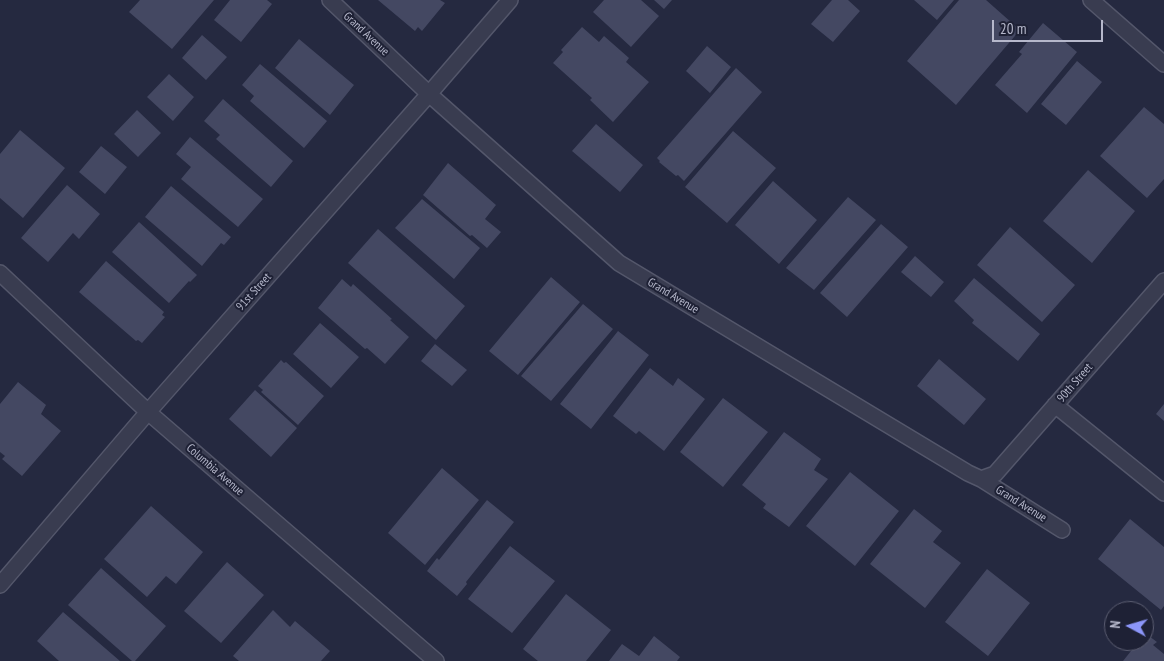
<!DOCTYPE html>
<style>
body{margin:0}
#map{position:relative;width:1164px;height:661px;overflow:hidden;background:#252940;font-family:"PT Sans Narrow",sans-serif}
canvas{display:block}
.north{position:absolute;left:1104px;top:601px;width:50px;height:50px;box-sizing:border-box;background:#1e2135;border:1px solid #5b5d71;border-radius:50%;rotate:276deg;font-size:14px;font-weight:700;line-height:20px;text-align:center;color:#b6b8cb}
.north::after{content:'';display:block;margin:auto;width:18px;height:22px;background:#8c96f9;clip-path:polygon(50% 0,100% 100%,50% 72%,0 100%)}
.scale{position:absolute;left:992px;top:20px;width:111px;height:22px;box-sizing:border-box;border:2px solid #b6b8cb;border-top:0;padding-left:6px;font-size:15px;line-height:18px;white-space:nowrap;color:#b6b8cb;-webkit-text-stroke:4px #1e2135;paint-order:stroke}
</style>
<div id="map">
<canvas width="1164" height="661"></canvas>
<div class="north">N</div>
<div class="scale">20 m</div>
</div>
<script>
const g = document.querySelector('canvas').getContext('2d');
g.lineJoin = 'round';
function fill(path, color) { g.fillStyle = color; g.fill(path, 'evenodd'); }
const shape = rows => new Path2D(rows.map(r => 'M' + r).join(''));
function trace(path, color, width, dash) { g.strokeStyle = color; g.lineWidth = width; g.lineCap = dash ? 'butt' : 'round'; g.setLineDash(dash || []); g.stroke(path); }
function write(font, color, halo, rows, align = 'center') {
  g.font = font + ' "PT Sans Narrow",sans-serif'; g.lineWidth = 4; g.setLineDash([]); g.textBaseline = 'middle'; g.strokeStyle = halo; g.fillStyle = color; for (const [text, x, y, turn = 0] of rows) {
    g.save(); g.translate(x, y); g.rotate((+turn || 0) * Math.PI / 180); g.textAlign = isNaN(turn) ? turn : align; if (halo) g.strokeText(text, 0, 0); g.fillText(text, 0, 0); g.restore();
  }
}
const building = shape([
 [140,0,214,0,172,49,129,12],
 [230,0,267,0,272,4,241,42,214,20],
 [378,0,440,0,445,3,422,31,418,27,415,31],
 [604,0,641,0,659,16,631,47,593,12],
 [654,0,672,0,664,9],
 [832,0,848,0,860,11,833,42,811,24],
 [914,0,954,0,937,20],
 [959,0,986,0,1020,30,956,105,907,61],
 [1043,23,1077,52,1027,113,995,85,1022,54,1019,52],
 [582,27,599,42,604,36,629,58,626,62,649,82,613,122,590,100,592,98,553,63,563,52,561,50],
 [202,35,227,57,206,80,182,58],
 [299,39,354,85,330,115,275,68],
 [707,46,731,67,710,93,686,71],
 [1077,61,1102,82,1066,125,1041,104],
 [260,64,327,121,304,148,250,101,254,96,242,85],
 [736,68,762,92,684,181,678,175,676,176,659,162,660,161,657,158],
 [169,74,194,97,173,121,147,97],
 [223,99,293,161,271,187,216,139,220,135,204,121],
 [1144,107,1164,124,1164,179,1147,198,1100,156],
 [137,110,161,133,138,157,114,134],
 [596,124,643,165,620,192,572,151],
 [20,130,65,168,23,218,0,198,0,154],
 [733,131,776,168,727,223,685,187],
 [190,137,263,199,238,227,181,179,191,167,176,154],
 [101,146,127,167,105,194,79,172],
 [448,163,496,205,485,219,501,232,487,248,472,235,470,236,423,195],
 [1088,170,1135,211,1092,263,1043,221],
 [773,181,817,220,779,264,735,225],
 [67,185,100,214,79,239,73,233,48,262,21,238],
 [171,186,231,237,224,245,221,243,202,266,145,217],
 [848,197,876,220,814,290,786,268],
 [422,199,480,248,454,279,395,228],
 [139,222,197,275,190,282,189,281,169,303,112,252],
 [881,224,908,247,847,317,820,293],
 [1010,227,1075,285,1042,322,977,265],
 [378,229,465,306,436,340,348,263],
 [915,256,944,282,931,297,901,272],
 [106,261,164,312,162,315,165,317,142,343,138,340,136,341,79,292],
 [551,277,580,302,518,375,489,351],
 [974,278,1040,334,1018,361,972,323,974,320,954,301],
 [342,279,351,287,353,284,392,319,390,320,409,337,385,364,367,348,365,349,318,308],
 [583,304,613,329,551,401,521,376],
 [320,323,359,357,331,388,293,354],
 [618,331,649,355,591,429,560,404],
 [435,344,467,370,452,386,421,361],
 [939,359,986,399,964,425,917,386],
 [281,360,284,363,286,362,324,396,298,425,261,392,263,390,258,386],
 [650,368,673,386,678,378,705,399,664,451,639,431,636,434,613,416],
 [18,382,46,405,41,414,61,431,22,476,2,459,5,456,0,452,0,404],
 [255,390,297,428,271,457,229,419],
 [723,398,768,432,723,487,680,452],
 [1164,404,1164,421,1156,414],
 [784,432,821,459,814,470,828,479,789,527,763,508,766,504,742,485],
 [442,468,479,500,425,565,388,533],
 [850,472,899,511,855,566,806,526],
 [487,500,514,522,466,582,467,584,457,596,427,571,437,558,439,560],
 [151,506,203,552,176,584,166,576,147,597,104,559],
 [914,509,942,531,933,542,961,563,925,608,870,564],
 [1130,519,1164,547,1164,606,1161,610,1098,559],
 [510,546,555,581,512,633,468,599],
 [227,562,264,595,221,643,184,611],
 [101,568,166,626,135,661,132,661,68,605],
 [987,569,1030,603,988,656,945,622],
 [566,594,611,630,586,661,538,661,523,649],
 [273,610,290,627,295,621,330,651,321,661,239,661,233,656],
 [63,612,120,661,59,661,37,641],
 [1145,633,1157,642,1153,645,1164,654,1164,661,1123,661,1139,641,1144,641,1144,634],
 [654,636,680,657,677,661,609,661,622,644,639,656]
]);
const minor = shape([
 [330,0,429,94,619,263,968,473,981,479,1062,530],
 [1091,0,1164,64],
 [0,273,148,412,436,661],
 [1055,405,1164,493],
 [981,479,995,474,1164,281],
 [0,585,148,412,429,94,510,0]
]);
const streetNames = [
 ["Grand Avenue",366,34,43],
 ["91st Street",254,292,-48],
 ["Grand Avenue",673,296,31],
 ["90th Street",1075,383,-49],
 ["Columbia Avenue",215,470,41],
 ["Grand Avenue",1021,504,32]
];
fill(building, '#444862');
trace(minor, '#54576b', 18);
trace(minor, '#393c50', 15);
write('12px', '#b6b8cb', '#1e2135', streetNames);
</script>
